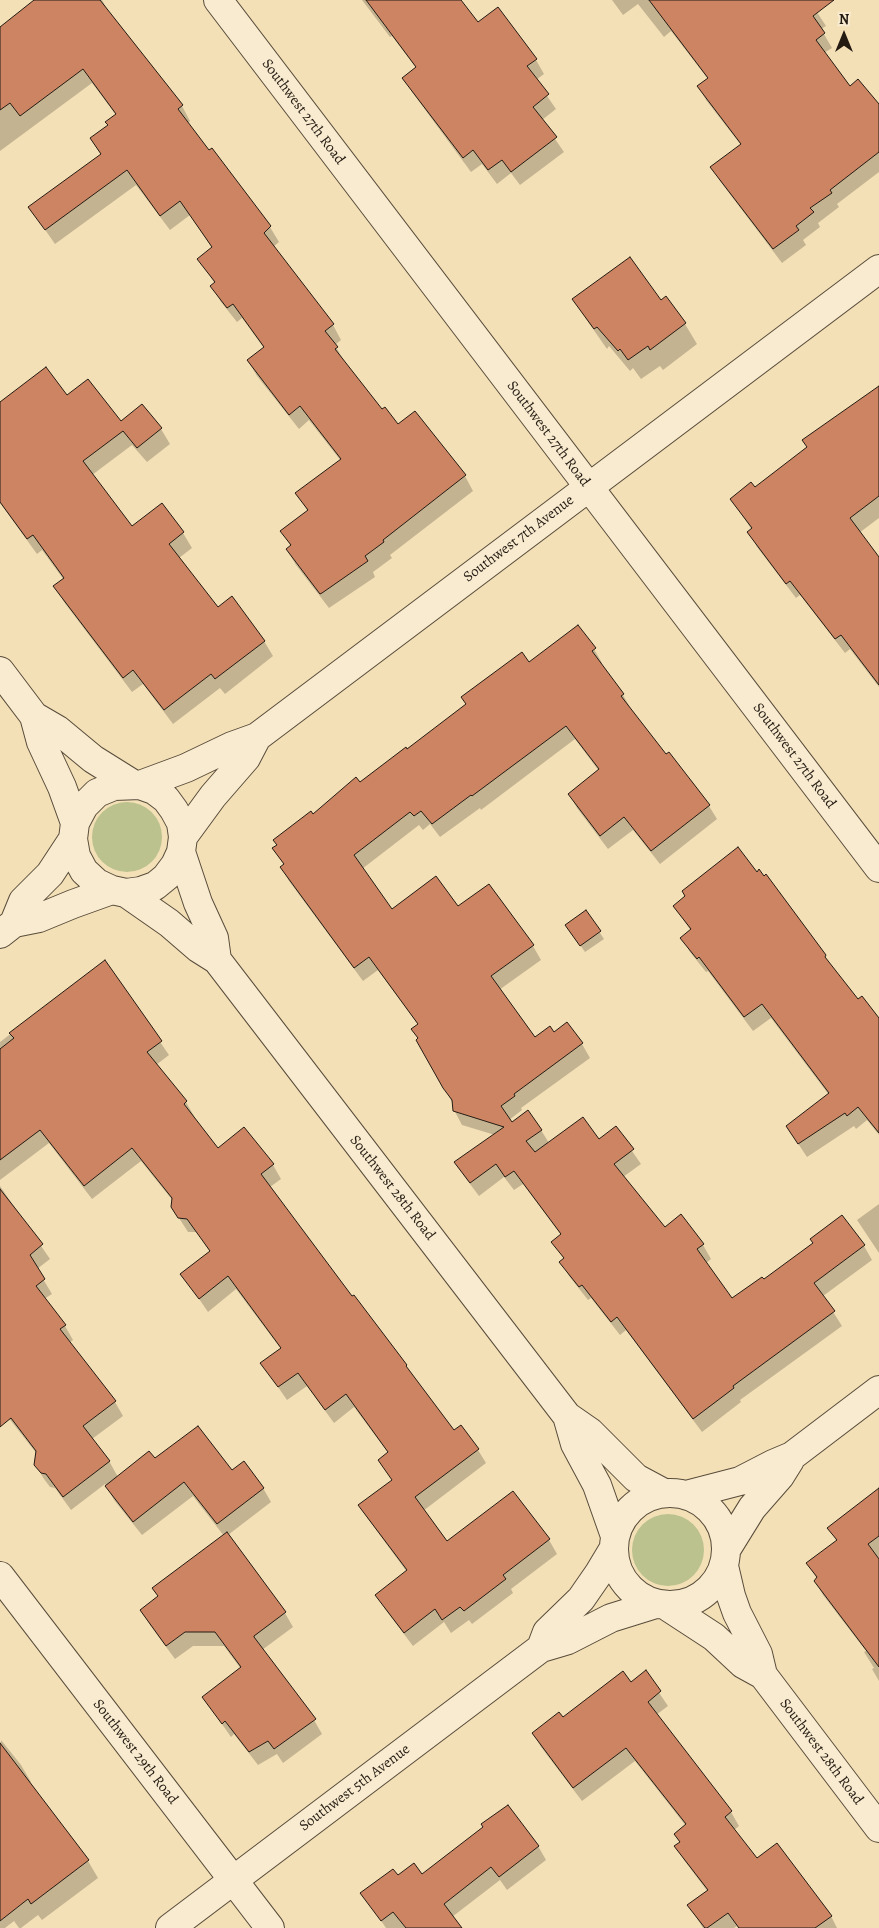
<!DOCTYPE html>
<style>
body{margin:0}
#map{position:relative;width:879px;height:1928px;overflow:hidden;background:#f4e0b6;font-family:Alegreya,serif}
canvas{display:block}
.north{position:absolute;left:819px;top:10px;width:50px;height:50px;-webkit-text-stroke:4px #f8ebd0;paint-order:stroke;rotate:0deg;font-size:14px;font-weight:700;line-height:20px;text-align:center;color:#241b12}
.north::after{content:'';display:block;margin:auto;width:18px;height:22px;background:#241b12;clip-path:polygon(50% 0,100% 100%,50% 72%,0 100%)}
</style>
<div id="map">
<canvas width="879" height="1928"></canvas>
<div class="north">N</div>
</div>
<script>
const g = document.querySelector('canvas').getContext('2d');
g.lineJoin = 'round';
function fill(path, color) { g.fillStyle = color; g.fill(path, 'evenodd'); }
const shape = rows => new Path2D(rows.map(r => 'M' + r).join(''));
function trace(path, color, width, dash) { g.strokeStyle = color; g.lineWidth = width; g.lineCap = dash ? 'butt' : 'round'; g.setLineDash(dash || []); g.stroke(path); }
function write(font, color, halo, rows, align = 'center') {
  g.font = font + ' Alegreya,serif'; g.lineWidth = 4; g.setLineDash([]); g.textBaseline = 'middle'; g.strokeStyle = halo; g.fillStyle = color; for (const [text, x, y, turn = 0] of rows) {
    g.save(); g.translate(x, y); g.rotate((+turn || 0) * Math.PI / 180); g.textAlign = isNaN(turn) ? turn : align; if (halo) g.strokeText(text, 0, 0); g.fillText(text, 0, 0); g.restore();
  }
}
const green = shape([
 '92 837a35 35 0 1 1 70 0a35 35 0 1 1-70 0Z',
 '632 1550a36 36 0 1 1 72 0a36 36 0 1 1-72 0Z'
]);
const shadow = shape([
 [36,0,102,0,107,9,106,10,182,106,190,121,188,123,209,152,212,150,270,227,279,242,273,247,333,325,341,340,335,345,345,363,382,411,398,426,415,412,465,476,473,491,390,555,392,558,373,572,375,577,329,608,296,565,287,550,291,547,282,531,308,512,297,493,341,461,309,420,299,429,257,376,248,361,264,348,242,318,237,322,221,302,212,287,215,284,199,259,212,248,190,215,170,230,136,185,55,244,30,208,101,155,91,139,109,126,106,122,116,115,92,83,0,151,0,28],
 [362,0,460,0,477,24,498,9,536,60,544,74,536,80,556,109,542,120,564,152,520,185,511,173,497,184,482,164,471,172,412,92,404,78,417,69,392,36,390,37],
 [612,0,809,0,826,26,821,29,832,48,824,53,850,87,879,106,879,172,837,204,839,207,818,223,820,227,803,240,806,245,782,263,720,181,712,167,741,145,706,100,698,86,708,79,671,31,664,37,638,4,623,15],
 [666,298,685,324,697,344,663,370,660,366,641,379,633,368,630,371,609,346,607,349,586,319,574,299,660,302],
 [879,387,879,518,859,533,879,559,879,687,850,649,845,653,800,595,796,598,757,547,749,532,752,530,731,499,755,489,807,448],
 [67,397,121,423,142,406,161,429,170,444,147,462,132,445,92,475,131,528,162,505,183,533,192,548,179,558,217,609,264,641,273,656,225,694,220,688,173,724,143,684,132,692,64,602,55,587,64,580,42,550,37,554,0,503,0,403],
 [594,649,602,663,600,664,623,695,631,709,630,710,666,756,709,806,717,819,660,864,633,830,608,849,577,808,569,794,599,771,575,739,481,810,480,808,440,837,430,824,423,830,419,825,362,869,392,911,457,908,533,946,541,960,499,990,535,1039,554,1034,582,1044,590,1058,521,1108,522,1110,509,1120,512,1123,541,1130,549,1143,599,1140,616,1128,641,1164,623,1177,664,1229,681,1216,703,1245,711,1259,706,1263,732,1300,763,1281,864,1246,872,1260,823,1296,842,1326,740,1400,741,1402,702,1432,626,1330,620,1335,591,1298,588,1300,569,1276,561,1262,564,1259,553,1242,561,1235,523,1184,514,1190,504,1177,479,1196,464,1176,456,1162,495,1135,462,1125,454,1110,453,1104,413,1030,419,1026,378,970,363,981,289,881,281,867,284,865,274,849,313,816,529,664],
 [674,906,825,956,833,969,858,1000,879,1020,879,1135,867,1120,856,1129,854,1126,807,1157,787,1127,829,1095,771,1018,753,1031,708,971,706,972,690,952,682,938,691,931],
 [586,912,604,939,585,952,571,932],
 [105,962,169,1055,156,1065,186,1102,194,1116,192,1117,218,1149,244,1128,273,1165,281,1179,270,1187,352,1297,354,1296,406,1366,415,1380,454,1432,478,1450,486,1463,423,1511,446,1542,549,1540,557,1554,511,1589,513,1593,472,1624,469,1620,451,1633,444,1622,413,1646,385,1609,377,1595,407,1572,368,1519,360,1506,393,1481,380,1461,389,1454,354,1407,334,1423,307,1386,287,1400,262,1364,281,1349,236,1289,208,1312,182,1274,210,1252,197,1232,188,1232,172,1207,173,1201,141,1161,92,1199,49,1143,0,1180,0,1042],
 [0,1186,50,1259,37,1269,52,1294,44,1299,65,1326,73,1340,69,1343,115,1402,123,1416,92,1439,109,1461,118,1477,155,1460,232,1472,263,1488,271,1502,228,1535,285,1613,293,1627,262,1650,314,1720,322,1734,283,1763,277,1754,258,1765,234,1734,231,1737,203,1697,241,1669,224,1646,193,1646,175,1659,150,1625,141,1611,159,1598,153,1588,224,1536,193,1496,142,1535,114,1500,105,1484,71,1510,55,1488,50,1487,44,1479,35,1464,37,1454,0,1407],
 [879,1204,879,1253,857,1220],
 [879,1490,879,1681,872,1669,874,1668,864,1652,866,1651,823,1595,815,1581,817,1579,808,1564,837,1542,829,1528],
 [645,1672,668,1706,656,1715,731,1812,739,1826,734,1830,756,1860,831,1916,837,1928,738,1928,737,1926,734,1928,703,1928,689,1906,708,1892,684,1860,676,1846,680,1843,675,1834,686,1826,635,1761,582,1801,541,1747,533,1733,631,1683],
 [1,1740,21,1765,31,1782,29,1783,88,1861,98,1878,42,1920,38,1915,21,1928,19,1928,14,1921,5,1928,0,1928],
 [538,1846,546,1860,507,1890,500,1880,452,1917,460,1928,386,1928,362,1893,398,1877,422,1876]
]);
const building = shape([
 [34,0,100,0,183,105,178,109,209,150,212,148,271,226,264,233,334,324,325,331,338,347,335,349,382,409,385,407,398,424,415,411,466,475,383,540,384,542,365,556,368,561,322,593,320,594,286,549,291,545,280,531,308,510,295,493,341,459,300,406,289,415,247,360,264,347,233,304,227,308,210,286,215,282,197,259,212,247,180,201,160,216,127,170,45,230,28,207,101,154,90,138,108,125,105,122,116,114,83,69,20,116,10,103,0,110,0,27,34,0],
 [366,0,461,0,478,22,498,7,537,59,527,66,549,94,533,107,557,137,511,172,502,160,488,170,473,150,463,158,402,78,416,67,366,0],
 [649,0,834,0,813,16,825,33,816,40,850,86,858,79,879,104,879,152,830,190,832,193,810,208,814,212,796,226,799,230,773,249,710,167,741,144,697,86,708,78,649,0],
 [630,257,661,300,666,296,686,323,650,350,648,346,628,360,620,349,618,351,597,327,594,329,572,299,630,257],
 [46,367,67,395,88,379,121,421,142,404,162,428,137,448,123,431,83,461,132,526,162,503,184,532,169,544,218,607,232,596,265,641,215,679,211,674,164,710,133,670,123,678,53,586,64,578,33,535,27,539,0,502,0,402,46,367],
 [879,386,879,496,850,518,879,557,879,685,841,635,835,639,790,581,786,584,747,532,752,528,730,499,751,482,755,487,807,447,802,440,879,386],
 [578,625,596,648,592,651,624,694,621,696,666,754,669,752,710,805,651,851,624,817,600,836,568,794,599,769,566,726,472,796,471,795,432,824,421,811,414,816,410,812,354,855,392,909,436,876,458,906,489,884,534,945,491,976,535,1037,550,1026,554,1032,567,1022,583,1043,514,1094,515,1096,501,1106,512,1122,528,1110,542,1130,526,1141,535,1152,583,1117,599,1139,616,1126,634,1149,614,1164,665,1227,681,1214,704,1244,697,1249,732,1298,762,1277,764,1279,813,1243,810,1239,842,1215,865,1245,814,1283,835,1311,733,1386,734,1388,693,1419,617,1317,611,1322,582,1285,579,1287,559,1262,564,1258,551,1242,561,1234,514,1171,505,1177,496,1164,470,1183,454,1162,504,1127,453,1111,452,1100,443,1088,416,1040,418,1038,411,1029,418,1024,369,957,354,968,280,867,284,864,272,848,277,845,273,840,311,811,313,814,356,777,360,782,406,747,407,749,466,704,461,697,522,652,529,662,578,625],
 [738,847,757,872,759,869,764,876,766,874,826,955,825,957,858,999,862,996,879,1018,879,1133,858,1107,847,1116,845,1113,798,1144,786,1126,829,1093,762,1004,744,1017,699,957,697,959,680,938,691,929,673,906,685,896,682,891,738,847],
 [586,910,601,931,580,946,565,925,586,910],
 [105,960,162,1041,147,1052,187,1101,184,1104,218,1148,244,1127,274,1164,261,1174,352,1296,354,1295,407,1365,406,1366,454,1430,461,1425,479,1449,415,1497,447,1541,513,1491,550,1539,503,1575,506,1579,464,1611,460,1607,442,1620,435,1609,404,1633,375,1595,407,1570,358,1505,392,1480,378,1460,388,1452,346,1394,325,1410,298,1373,278,1387,260,1363,281,1348,228,1276,199,1299,180,1274,210,1251,187,1219,178,1218,171,1207,172,1198,132,1148,84,1186,40,1130,0,1160,0,1049,14,1038,9,1033,105,960],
 [0,1189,43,1244,30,1255,45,1279,36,1286,66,1325,60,1329,116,1401,83,1426,110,1461,63,1497,46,1474,41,1473,34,1465,36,1451,11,1418,0,1427,0,1189],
 [198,1426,232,1470,244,1461,264,1488,217,1524,184,1482,133,1522,105,1486,149,1451,155,1458,198,1426],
 [879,1488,879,1536,868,1544,879,1559,879,1667,814,1581,817,1577,806,1563,837,1540,827,1528,879,1488],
 [227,1532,286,1612,254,1636,254,1637,316,1719,274,1749,268,1741,249,1752,225,1721,222,1724,202,1697,241,1667,215,1632,185,1632,166,1646,140,1610,158,1596,152,1588,227,1532],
 [646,1670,661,1691,648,1702,732,1811,725,1817,757,1858,777,1843,832,1916,815,1928,739,1928,728,1913,707,1928,705,1928,687,1905,708,1890,674,1846,680,1842,674,1834,686,1824,626,1748,573,1788,532,1733,559,1712,563,1717,623,1671,631,1682,646,1670],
 [0,1743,89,1860,31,1904,28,1899,0,1921,0,1743],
 [508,1805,539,1846,499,1877,491,1867,444,1904,462,1928,406,1928,393,1912,381,1921,360,1893,393,1869,398,1875,414,1863,422,1874,483,1827,481,1824,508,1805]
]);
const street = shape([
 [218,0,879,868],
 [0,671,34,716,41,742,62,787,75,823],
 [34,716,58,730,93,759,133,784],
 [140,785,186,768,232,746,257,737,879,269],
 [183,837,213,796,246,758,257,737],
 [181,852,198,903,214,938,217,960],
 [126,893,169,923,198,948,217,960,567,1416,590,1432,636,1478,664,1493],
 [14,923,23,901,50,874,73,839],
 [0,934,14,923,39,918,73,904,112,890,126,893,141,891,155,886,166,877,175,865,181,852,183,837,181,823,174,810,166,799,154,790,140,785,114,786,97,793,84,806,75,823,73,839,76,856,84,871,97,883,112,890],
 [567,1416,575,1444,597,1485,615,1536],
 '614 1549a56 56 0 1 1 112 0a56 56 0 1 1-112 0Z',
 [686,1495,740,1481,773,1464,792,1456,879,1390],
 [726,1550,752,1508,780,1476,790,1460],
 [724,1566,731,1596,737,1613,758,1654,763,1675],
 [0,1576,270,1928],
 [665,1605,714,1637,743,1664,763,1675,879,1828],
 [541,1648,547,1632,581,1599,599,1573,614,1548],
 [170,1928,541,1648,568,1640,611,1618,656,1604]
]);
const streetNames = [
 ["Southwest 27th Road",303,112,53],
 ["Southwest 27th Road",548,434,53],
 ["Southwest 7th Avenue",519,539,-37],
 ["Southwest 27th Road",794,756,53],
 ["Southwest 28th Road",392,1188,52],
 ["Southwest 29th Road",135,1752,52],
 ["Southwest 28th Road",821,1752,53],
 ["Southwest 5th Avenue",355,1788,-37]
];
fill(green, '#bbc28e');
fill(shadow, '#0003');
fill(building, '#cc8463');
trace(building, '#241b12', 1);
trace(street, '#584c3b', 30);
trace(street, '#f8ebd0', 28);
write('15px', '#241b12', '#f8ebd0', streetNames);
</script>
